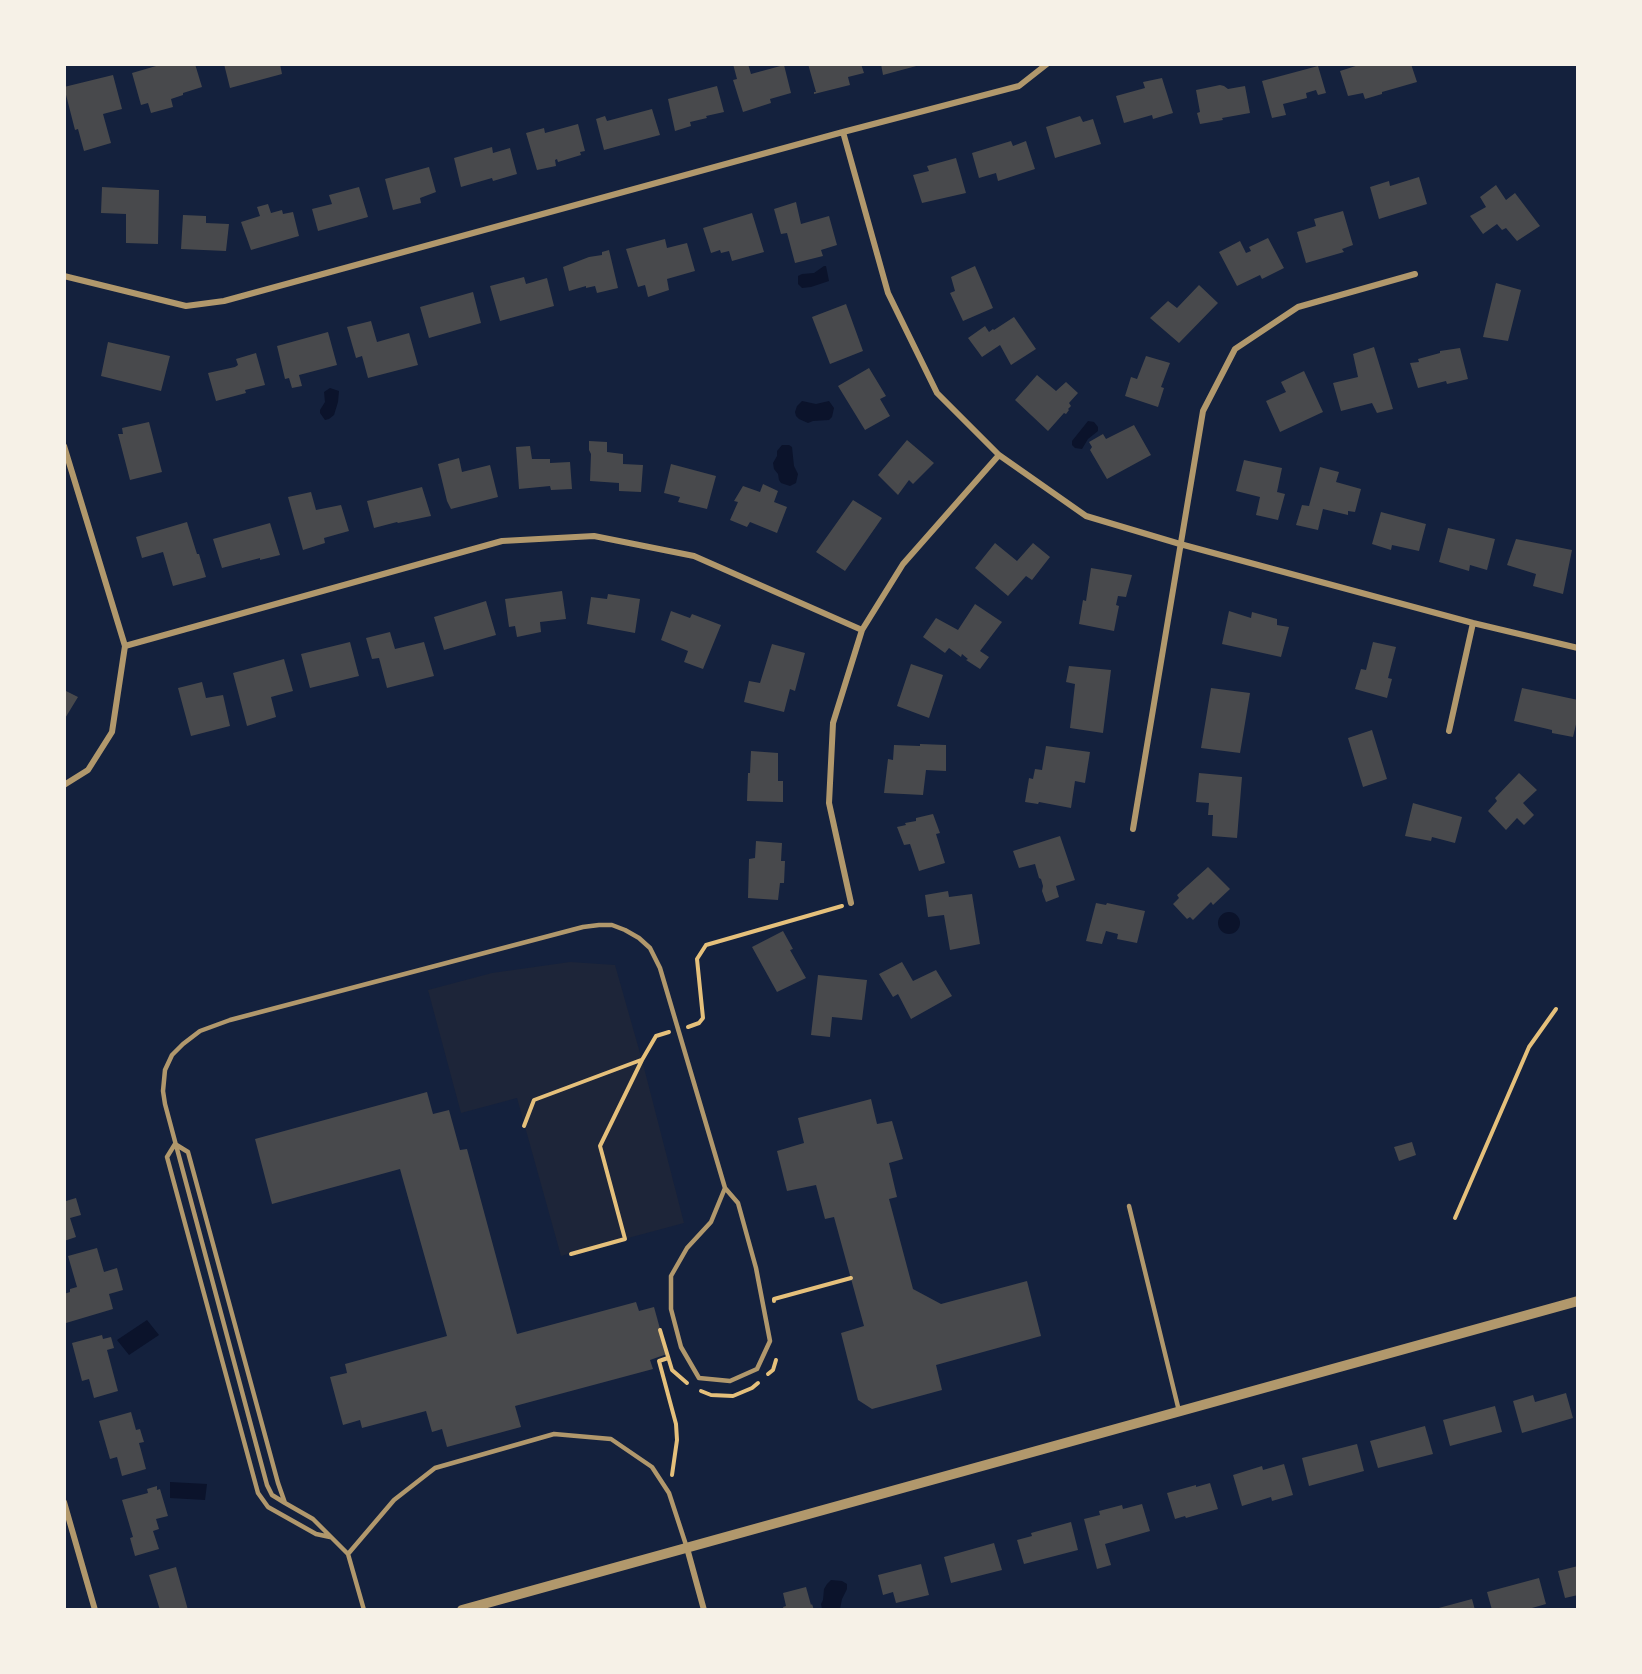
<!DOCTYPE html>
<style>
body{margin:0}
#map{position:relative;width:1642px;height:1674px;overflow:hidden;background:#14213d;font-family:Rubik,sans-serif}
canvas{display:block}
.frame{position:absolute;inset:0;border:66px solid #f6f1e7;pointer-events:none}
</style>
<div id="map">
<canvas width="1642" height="1674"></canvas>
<div class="frame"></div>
</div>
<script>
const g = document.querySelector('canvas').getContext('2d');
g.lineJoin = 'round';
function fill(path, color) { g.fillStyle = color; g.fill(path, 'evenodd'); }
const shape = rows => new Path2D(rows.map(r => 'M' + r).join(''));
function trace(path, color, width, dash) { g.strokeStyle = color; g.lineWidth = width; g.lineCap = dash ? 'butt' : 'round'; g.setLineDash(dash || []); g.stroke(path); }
const green = shape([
 [570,962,615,965,642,1060,684,1223,561,1256,517,1098,461,1113,428,990,492,973]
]);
const water = shape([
 [824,266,826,266,829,281,811,287,802,288,798,284,798,276,802,274,814,273],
 [330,388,339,391,338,402,334,415,329,419,325,420,320,413,320,410,325,402,324,392],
 [802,401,816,404,829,401,834,408,832,417,829,420,813,421,808,423,799,419,796,416,795,412,797,406],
 [1088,421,1094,422,1098,427,1098,431,1088,439,1082,449,1075,448,1072,445,1072,441],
 [782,445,789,445,792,447,794,466,798,474,796,483,790,486,781,483,779,480,778,474,774,469,773,463,777,456,777,451],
 '1218 923a11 11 0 1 1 22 0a11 11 0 1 1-22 0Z',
 [147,1320,159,1335,129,1355,117,1340],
 [170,1482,207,1484,205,1500,170,1498],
 [831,1580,842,1581,847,1584,847,1589,842,1599,840,1609,822,1609,821,1604,823,1600,824,1589,827,1584]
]);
const building = shape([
 [163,64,195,64,202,87,183,93,183,95,171,99,173,107,151,113,148,103,141,105,132,73],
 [224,64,280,64,282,74,230,88],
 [733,64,748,64,751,74,784,65,791,93,770,99,771,103,743,112,733,80,737,79],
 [808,64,861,64,864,73,848,77,850,85,814,94,814,92,816,92],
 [881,64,920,64,920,65,883,75],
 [1362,64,1411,64,1417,82,1382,92,1382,94,1365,99,1363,93,1348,96,1340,71],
 [1318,66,1326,93,1318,95,1316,90,1306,93,1307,98,1283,104,1286,115,1272,118,1262,81],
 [113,75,122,109,103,114,111,143,84,151,78,129,75,130,64,87],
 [1162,78,1173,113,1153,119,1152,115,1124,123,1116,96,1145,88,1143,82],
 [1220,85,1224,86,1228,89,1245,86,1250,113,1222,118,1223,120,1200,124,1197,113,1200,112,1196,90],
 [717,86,724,112,706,116,707,118,690,122,691,126,675,131,668,99],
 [652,109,660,135,604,150,596,119,605,116,607,121],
 [1080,116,1083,122,1093,119,1101,144,1055,158,1046,127],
 [578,124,585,151,580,152,581,155,558,162,557,159,555,160,556,166,537,170,526,133,544,128,545,133],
 [1011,141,1013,146,1026,141,1035,169,998,181,996,173,979,178,972,153],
 [492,147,493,153,510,148,517,174,493,181,492,178,461,187,454,158],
 [956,158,966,193,922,203,913,175,929,171,927,166],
 [429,167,436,192,420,198,421,203,393,210,385,179],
 [1419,177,1427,204,1379,219,1370,187,1389,181,1390,186],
 [1496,185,1506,200,1515,193,1540,226,1517,241,1506,228,1502,230,1497,224,1483,234,1470,216,1486,207,1480,197],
 [102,187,159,190,158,244,126,243,126,214,101,213],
 [359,187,368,217,318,231,312,209,332,204,329,195],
 [796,202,801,224,829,216,837,245,821,250,823,256,795,263,787,233,781,234,774,209],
 [268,204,271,213,282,210,283,214,293,212,299,236,251,250,241,222,260,216,257,207],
 [1343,211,1353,245,1342,249,1344,252,1306,263,1297,232,1316,226,1314,219],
 [752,213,764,252,732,261,729,251,721,253,720,250,711,253,703,228],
 [183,215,206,216,206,223,229,224,226,251,181,249],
 [1268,238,1284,268,1262,279,1260,275,1237,286,1219,252,1240,241,1246,253,1251,251,1249,247],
 [665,239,667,248,687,243,695,271,667,279,669,290,648,297,645,285,638,287,626,249],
 [609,250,618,288,597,293,595,286,586,288,586,286,569,291,563,267,589,257,602,255,602,252],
 [975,266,993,308,963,321,950,293,955,291,951,277],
 [524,277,526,284,547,278,554,306,500,321,490,286],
 [1496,283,1521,290,1508,341,1483,337],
 [1199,285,1218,303,1179,343,1150,318,1168,301,1177,308],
 [473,292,481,323,429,338,420,307],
 [846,304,863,351,830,364,812,317],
 [1014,317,1036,349,1011,365,1000,345,982,357,968,338,985,326,989,332,993,329,994,330],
 [371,321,377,342,409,333,418,365,368,378,362,356,356,358,347,327],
 [328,332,337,365,299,375,302,386,292,388,289,378,285,379,277,346],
 [108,342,170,356,161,391,101,376],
 [1374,347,1393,409,1377,413,1372,403,1341,411,1333,383,1358,377,1353,354],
 [1460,348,1468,379,1447,384,1446,381,1418,388,1410,363,1419,362,1418,359,1440,353,1440,351],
 [256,353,265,385,245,390,246,393,216,401,208,373,235,367,238,365,236,359],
 [1146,356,1170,363,1161,387,1164,388,1158,407,1125,396,1131,377,1137,379],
 [869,368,886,396,880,399,890,416,865,430,838,386],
 [1304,371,1323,412,1280,432,1266,401,1286,392,1281,382],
 [1037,375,1056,391,1066,382,1078,393,1069,403,1071,406,1068,409,1069,410,1066,414,1064,413,1048,431,1015,400],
 [149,422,162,472,130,480,118,434,123,434,122,428],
 [1134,425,1151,455,1107,479,1090,450,1092,447,1089,442,1103,434,1106,439],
 [907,440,934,463,913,484,909,480,898,495,878,475],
 [589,441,607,442,607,452,623,454,623,464,643,465,641,492,619,491,619,483,590,481,591,454,589,450],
 [530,446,532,459,550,459,550,463,570,462,572,489,551,490,550,486,519,489,516,447],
 [459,458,462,472,490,465,498,497,451,509,447,501,438,464],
 [1244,460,1282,468,1277,492,1285,494,1278,520,1256,515,1260,497,1236,491],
 [671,464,716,476,707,509,678,502,680,497,664,493],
 [1320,467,1339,472,1336,482,1361,489,1355,512,1348,511,1348,515,1323,509,1318,530,1296,525,1302,505,1309,506],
 [763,484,778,491,774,502,787,507,777,533,750,522,747,527,730,520,738,502,734,501,743,486,760,492],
 [422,487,431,516,398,523,397,522,374,528,367,501],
 [311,492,316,510,341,505,349,531,324,538,325,543,303,550,288,497],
 [853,500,882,518,845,571,816,552],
 [1381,512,1426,524,1419,551,1392,545,1391,550,1372,544],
 [187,522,197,554,199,554,206,577,173,586,163,552,142,558,136,537],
 [270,523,280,555,260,560,260,558,222,568,213,539],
 [1448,528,1495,539,1487,570,1470,565,1469,571,1439,562],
 [1516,539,1572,550,1563,594,1533,586,1536,574,1507,565],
 [995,543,1017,561,1033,543,1050,557,1032,580,1026,576,1008,596,975,568],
 [1091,568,1132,575,1126,597,1118,596,1116,605,1119,606,1114,631,1079,624,1083,600,1086,601],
 [562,591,566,619,540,622,541,632,517,637,515,626,509,627,505,599],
 [608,594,640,599,635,633,587,624,591,597,607,599],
 [486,601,496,635,444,650,434,617],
 [975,604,1002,622,980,651,989,657,980,669,966,660,968,659,962,654,961,657,949,648,945,653,923,637,936,618,958,630],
 [671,611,690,618,692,614,721,625,703,669,684,662,688,651,661,640],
 [1229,611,1251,618,1252,612,1277,619,1277,625,1289,627,1281,657,1222,644],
 [390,632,395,649,424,642,434,676,387,688,379,658,372,659,366,638],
 [350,642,359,676,310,688,301,654],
 [1373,642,1396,647,1388,678,1392,679,1387,698,1355,689,1361,669,1366,670],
 [772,644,805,653,795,691,790,689,784,712,744,702,749,681,760,683],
 [284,659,293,691,271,697,276,717,247,726,233,673],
 [911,664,943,675,929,718,897,706],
 [1069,666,1111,670,1103,733,1070,728,1075,684,1066,682],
 [202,682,206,698,223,695,230,726,191,736,178,688],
 [1211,688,1250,693,1240,753,1201,748],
 [1522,688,1578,700,1578,716,1573,737,1552,733,1552,730,1514,721],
 [64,690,78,697,64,720],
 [1372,730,1387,779,1363,787,1348,738],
 [920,744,946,745,946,771,926,770,923,795,884,793,888,759,893,760,894,745,920,746],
 [1046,746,1090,752,1085,783,1075,781,1071,808,1039,802,1038,804,1025,802,1029,778,1033,779,1035,769,1042,770],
 [751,751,778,753,778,781,783,781,783,802,747,801,748,773,750,773],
 [1199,773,1242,777,1237,838,1212,836,1213,815,1208,815,1209,803,1196,802],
 [1519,773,1537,790,1523,803,1534,815,1524,825,1517,818,1506,830,1488,811,1497,801,1495,798],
 [1413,803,1462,817,1455,843,1432,837,1431,841,1405,836],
 [933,814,940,833,936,834,945,863,919,871,910,844,904,845,897,827,906,825,905,823,916,821,916,818],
 [1060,836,1075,880,1056,886,1059,897,1046,902,1042,891,1043,886,1041,879,1039,878,1035,864,1019,868,1013,851],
 [756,841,782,843,781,861,785,861,784,883,780,883,778,900,748,898,749,859,755,858],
 [1208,867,1230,889,1213,905,1211,902,1193,920,1190,917,1187,919,1173,904,1179,898,1177,895],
 [948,891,949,897,972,894,980,944,950,950,944,915,928,917,925,895],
 [1096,903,1106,905,1107,903,1145,911,1137,943,1117,939,1118,934,1106,931,1102,944,1086,941],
 [783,931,793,949,790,950,806,978,777,992,752,947],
 [902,962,913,981,936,970,952,996,911,1019,898,994,893,997,879,974],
 [818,975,867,980,862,1020,832,1017,830,1037,811,1035],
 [427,1092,433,1114,449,1110,460,1150,467,1149,517,1334,636,1302,639,1311,654,1307,667,1354,650,1360,653,1369,515,1406,521,1427,447,1447,442,1429,432,1432,426,1411,362,1428,360,1420,343,1425,330,1377,347,1373,345,1364,447,1336,400,1169,272,1204,255,1139],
 [871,1099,877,1124,892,1121,903,1159,889,1163,897,1197,889,1199,913,1289,941,1304,1027,1281,1041,1336,936,1365,942,1390,872,1409,858,1400,841,1333,864,1326,834,1217,825,1219,816,1185,787,1191,777,1151,804,1143,798,1118],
 [1412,1142,1416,1155,1399,1161,1394,1147],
 [64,1196,66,1201,76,1198,81,1215,70,1218,76,1237,64,1241],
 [97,1248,104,1272,117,1268,123,1290,109,1294,113,1309,66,1323,64,1318,64,1294,70,1292,70,1289,77,1287,68,1256],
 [102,1335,103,1339,111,1337,114,1348,107,1350,118,1391,94,1398,89,1379,82,1381,72,1343],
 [1566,1393,1573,1418,1522,1433,1513,1401,1533,1395,1535,1402],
 [1495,1406,1502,1432,1450,1446,1443,1420],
 [131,1412,136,1430,140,1429,144,1442,139,1443,146,1469,122,1476,117,1457,110,1459,99,1421],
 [1425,1426,1433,1454,1378,1468,1370,1441],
 [1357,1444,1364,1471,1309,1486,1302,1458],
 [1284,1464,1293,1495,1272,1501,1271,1497,1242,1506,1233,1475,1262,1466,1263,1470],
 [1210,1483,1218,1509,1186,1518,1185,1516,1175,1519,1167,1493,1196,1485,1196,1487],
 [157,1486,157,1490,160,1489,168,1516,156,1519,159,1529,153,1531,159,1549,135,1556,130,1538,133,1537,122,1500,148,1493,147,1489],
 [1142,1504,1150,1531,1105,1544,1111,1565,1097,1569,1084,1519,1100,1515,1099,1511,1122,1505,1123,1509],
 [1071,1522,1078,1550,1024,1564,1017,1540,1032,1536,1031,1533],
 [994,1543,1002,1570,951,1583,944,1557],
 [921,1564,929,1595,896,1603,893,1592,883,1595,878,1575],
 [1578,1566,1578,1595,1565,1598,1558,1571],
 [176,1567,188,1610,160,1610,149,1575],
 [1539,1578,1546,1604,1525,1610,1492,1610,1487,1592],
 [806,1587,811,1605,812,1604,814,1610,784,1610,783,1607,786,1606,783,1593],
 [1472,1599,1475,1610,1435,1610,1435,1609]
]);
const path = shape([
 [688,1027,699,1023,703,1018,697,959,706,945,842,906],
 [524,1126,534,1100,641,1060],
 [1455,1218,1529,1047,1556,1009],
 [571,1254,625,1239,600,1146,642,1060,656,1036,669,1032],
 [774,1301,774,1299,851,1278],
 [660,1330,672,1370,687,1383],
 [668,1358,659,1361,676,1424,677,1440,672,1475],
 [768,1374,773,1370,776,1360],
 [701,1391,711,1395,733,1396,752,1388,758,1383]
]);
const service = shape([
 [175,1144,188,1152,278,1483,285,1503,313,1519,348,1554,364,1610],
 [175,1144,167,1157,258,1493,268,1507,316,1534,330,1537],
 [1129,1206,1179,1411],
 [285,1503,272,1495,267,1485,165,1104,163,1091,165,1070,172,1055,183,1044,200,1031,230,1020,583,927,599,925,612,925,625,930,639,938,650,948,660,968,725,1188,711,1222,687,1248,671,1276,671,1309,681,1347,699,1378,730,1381,757,1369,770,1341,756,1268,738,1203,725,1188],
 [348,1554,394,1500,435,1468,554,1434,611,1439,652,1467,669,1493,687,1548]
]);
const minor = shape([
 [843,132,888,293,937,393,999,455,1086,516,1180,544,1473,623,1578,648],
 [64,276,186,306,224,301,843,132,1019,86,1047,64],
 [64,446,125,646,112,732,88,770,64,785],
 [125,646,502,541,594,536,694,556,862,630],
 [1449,731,1473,623],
 [1133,829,1203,411,1235,349,1298,307,1415,274],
 [851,903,829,803,833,723,862,630,903,564,999,455],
 [64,1502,95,1610],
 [687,1548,704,1610]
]);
const tertiary = shape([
 [462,1610,1578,1301]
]);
fill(green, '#1d2539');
fill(water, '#0b132b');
fill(building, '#48494c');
trace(path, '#e5c07b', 4);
trace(service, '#b1986c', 4.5);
trace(minor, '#b1986c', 6);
trace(tertiary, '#b1986c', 10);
</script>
